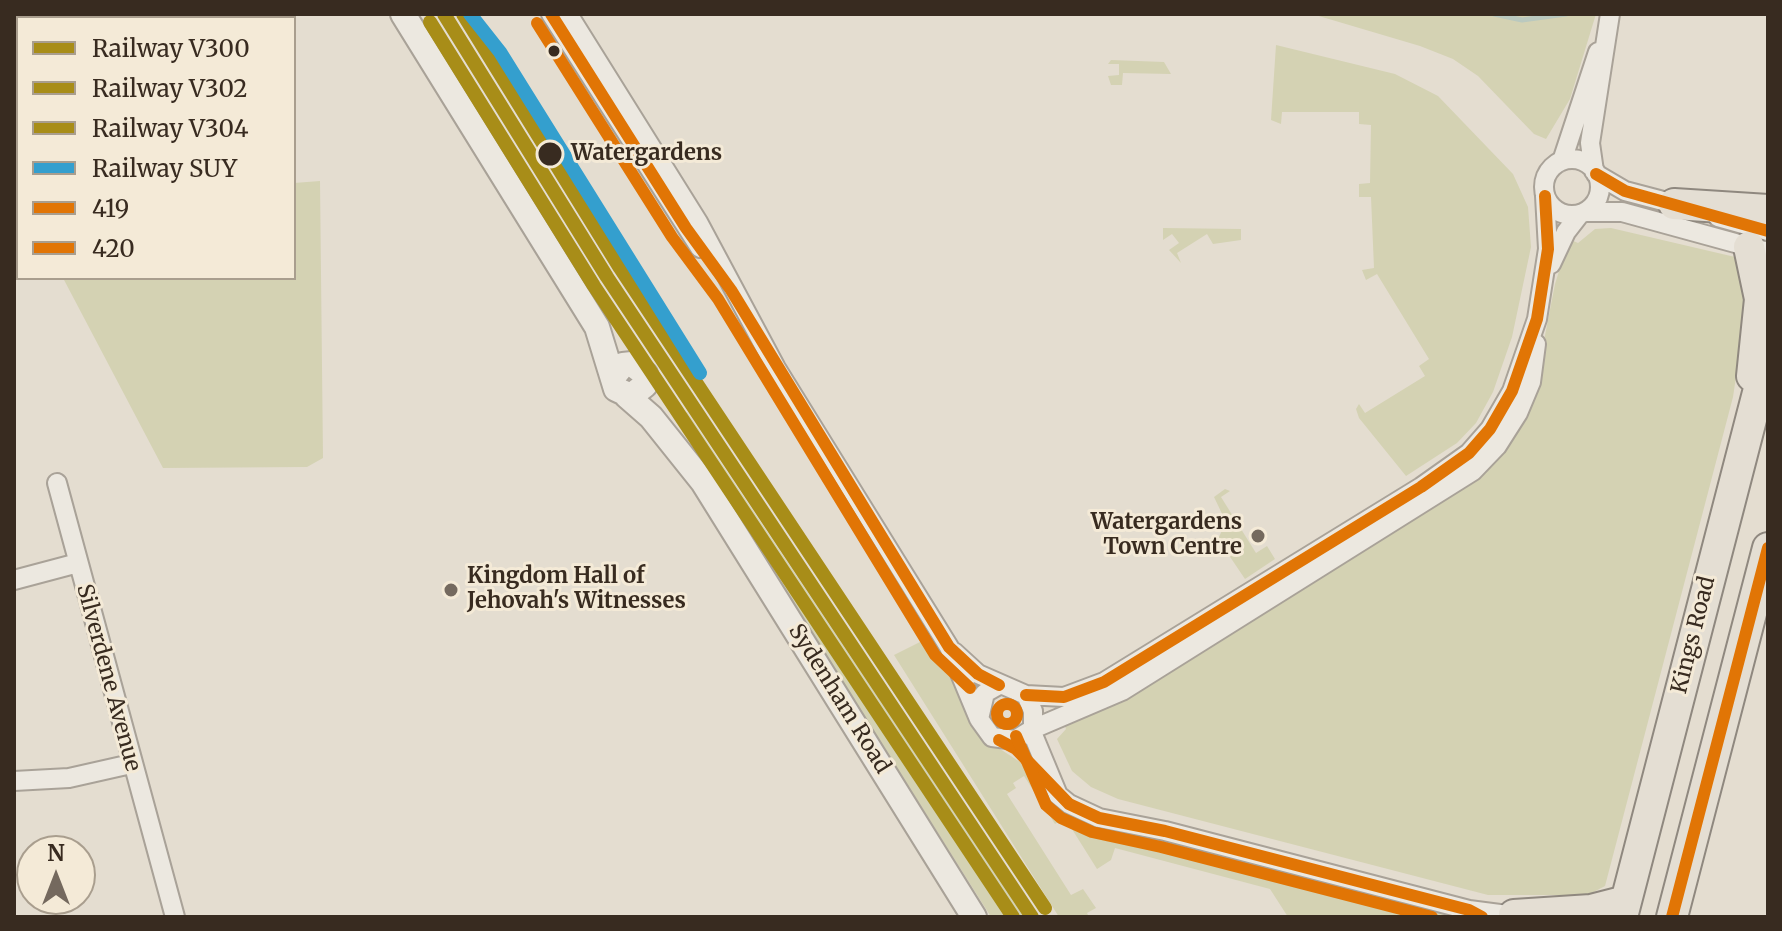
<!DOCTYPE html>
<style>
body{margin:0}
#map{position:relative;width:1782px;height:931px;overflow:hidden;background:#e4ddd0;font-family:Merriweather,serif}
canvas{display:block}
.frame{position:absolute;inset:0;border:16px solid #382b20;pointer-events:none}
.legend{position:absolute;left:16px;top:16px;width:280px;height:264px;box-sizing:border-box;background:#f4ead7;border:2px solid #a99e8e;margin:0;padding:10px 14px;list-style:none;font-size:24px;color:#382b20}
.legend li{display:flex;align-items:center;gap:16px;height:40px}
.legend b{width:40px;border:2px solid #a99e8e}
.north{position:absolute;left:16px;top:835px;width:80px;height:80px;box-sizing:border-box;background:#f4ead7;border:2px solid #a99e8e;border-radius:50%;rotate:0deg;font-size:22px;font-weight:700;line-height:32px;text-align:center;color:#382b20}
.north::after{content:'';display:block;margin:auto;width:28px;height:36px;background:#74695e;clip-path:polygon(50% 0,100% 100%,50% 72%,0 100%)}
</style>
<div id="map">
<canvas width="1782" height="931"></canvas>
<div class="frame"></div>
<ul class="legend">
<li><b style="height:10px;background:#a88d18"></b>Railway V300</li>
<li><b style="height:10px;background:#a88d18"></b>Railway V302</li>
<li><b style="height:10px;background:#a88d18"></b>Railway V304</li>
<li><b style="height:10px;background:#349fce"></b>Railway SUY</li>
<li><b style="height:10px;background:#e17505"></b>419</li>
<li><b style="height:10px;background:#e17505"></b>420</li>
</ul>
<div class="north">N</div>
</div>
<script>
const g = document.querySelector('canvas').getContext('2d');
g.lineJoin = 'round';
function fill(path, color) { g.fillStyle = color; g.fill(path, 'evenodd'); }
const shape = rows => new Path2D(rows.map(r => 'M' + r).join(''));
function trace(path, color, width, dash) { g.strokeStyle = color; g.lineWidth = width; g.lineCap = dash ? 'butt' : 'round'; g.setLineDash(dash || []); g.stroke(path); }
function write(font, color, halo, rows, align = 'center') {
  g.font = font + ' Merriweather,serif'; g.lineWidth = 6; g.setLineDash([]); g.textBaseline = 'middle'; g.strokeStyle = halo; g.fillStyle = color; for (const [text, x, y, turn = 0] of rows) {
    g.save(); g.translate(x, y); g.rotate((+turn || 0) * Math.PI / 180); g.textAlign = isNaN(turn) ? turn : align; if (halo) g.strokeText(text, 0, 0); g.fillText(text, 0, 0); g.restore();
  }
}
const green = shape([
 [14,14,78,14,79,18,18,18,18,160,14,160],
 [1312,14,1596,14,1570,99,1546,139,1534,134,1478,76,1453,59,1420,46],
 [1276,45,1395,74,1438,96,1513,174,1528,207,1531,247,1512,337,1493,392,1476,423,1457,443,1406,476,1359,418,1356,409,1359,404,1365,413,1425,376,1419,366,1429,359,1377,274,1366,280,1362,270,1374,268,1371,197,1359,197,1359,184,1370,183,1371,125,1359,124,1359,112,1282,112,1281,124,1271,120],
 [1111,60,1164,62,1171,74,1123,73,1122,85,1111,85,1108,76,1119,75,1119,64,1108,64],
 [320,181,323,458,307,467,163,468,63,278,294,278,294,183],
 [1163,228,1241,229,1241,240,1213,244,1207,234,1177,253,1181,263,1169,250,1179,243,1172,234,1163,240],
 [1611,228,1735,257,1739,260,1748,297,1733,397,1605,886,1588,895,1488,895,1118,799,1091,787,1072,771,1057,739,1066,729,1063,722,1407,520,1538,371,1555,284,1569,239,1578,243,1595,229],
 [687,412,1025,917,991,917,676,418],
 [1225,489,1230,491,1221,497,1256,553,1267,546,1275,559,1245,579,1218,539,1226,522,1214,497],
 [934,635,977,734,1020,762,1043,794,1065,813,1103,826,1455,917,1288,917,1270,889,1115,848,1111,860,1097,869,1065,818,1055,824,1024,776,1013,783,1016,788,1007,794,1071,895,1083,889,1096,908,1087,913,1089,917,1059,917,894,655]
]);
const stream = shape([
 [1494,14,1522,20,1566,14]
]);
const minor = shape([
 [551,14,700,248],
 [568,14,698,222,776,368,949,647,979,719],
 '1544 187a28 28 0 1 1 56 0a28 28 0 1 1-56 0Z',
 [1562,161,1598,52],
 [1594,171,1590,143,1610,14],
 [1596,174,1625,191,1682,206],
 [1586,212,1622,212,1768,252],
 [1718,217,1768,231],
 [1551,264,1566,232,1580,214],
 [57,483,175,917],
 [14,580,78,563],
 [954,652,978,674,1026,695,1033,711,1033,729,1015,740,992,737,979,719,985,693,999,685],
 [1026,695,1064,697,1104,682,1421,487,1469,453,1490,429,1512,391,1537,319,1548,249,1545,196],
 [1033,729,1122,691,1473,471,1497,446,1518,413,1531,382,1536,344],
 [1031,730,1058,795,1069,804,1099,818,1165,831,1469,910,1523,917],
 [14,781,69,778,131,764]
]);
const tertiary = shape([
 [403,14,597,327,616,389,631,396,645,385,645,374,632,364,623,365,614,376],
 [627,396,651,417,703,482,974,917]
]);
const primary = shape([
 [1674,204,1768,210],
 [1749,247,1760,299,1752,376],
 [1514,915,1591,910,1626,901],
 [1622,917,1768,354],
 [1672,917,1768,548]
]);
const bus1 = shape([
 [551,14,686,228,731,290,949,647,978,674,999,685],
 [1596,174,1625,191,1768,231],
 [1026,695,1064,697,1104,682,1421,487,1469,453,1490,429,1512,391,1537,319,1548,249,1545,196],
 [999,740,1016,749,1069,804,1099,818,1165,831,1469,910,1482,917],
 [1672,917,1768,548]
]);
const bus2 = shape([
 [537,23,672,237,718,299,935,655,970,688],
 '997 714a10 10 0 1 1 20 0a10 10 0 1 1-20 0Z',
 [1016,736,1046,805,1061,818,1092,832,1161,847,1432,917]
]);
const rail1 = shape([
 [444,14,607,277,1032,917]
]);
const rail2 = shape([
 [430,22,594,286,1013,917]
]);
const rail3 = shape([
 [463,14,620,268,1045,908]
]);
const rail4 = shape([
 [470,14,500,52,700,373]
]);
const markers = [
 [554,51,7,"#382b20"],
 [550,154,13,"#382b20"],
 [1258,536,8,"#74695e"],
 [451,590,8,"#74695e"]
];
const stopNames = [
 ["Watergardens",571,154]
];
const poiNames = [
 ["Watergardens",1242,523],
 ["Town Centre",1242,548],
 ["Kingdom Hall of",467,577,"left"],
 ["Jehovah's Witnesses",467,602,"left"]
];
const streetNames = [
 ["Kings Road",1694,635,-76],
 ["Silverdene Avenue",108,678,75],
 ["Sydenham Road",839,699,58]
];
fill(green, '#d4d2b3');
trace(stream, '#bac9bf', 5);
trace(minor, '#a9a298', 22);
trace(tertiary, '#a9a298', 28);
trace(primary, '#8f887f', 34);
trace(minor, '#ece8e0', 18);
trace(tertiary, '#ece8e0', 24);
trace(primary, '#e4ded3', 30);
trace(bus1, '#e17505', 12);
trace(bus2, '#e17505', 12);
trace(rail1, '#a88d18', 14);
trace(rail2, '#a88d18', 14);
trace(rail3, '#a88d18', 14);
trace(rail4, '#349fce', 14);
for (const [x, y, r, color] of markers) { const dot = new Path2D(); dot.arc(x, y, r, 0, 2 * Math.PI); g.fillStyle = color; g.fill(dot); trace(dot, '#f4ead7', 3); }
write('bold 22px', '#382b20', '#f4ead7', stopNames, 'left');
write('bold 22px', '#382b20', '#f4ead7', poiNames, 'right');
write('22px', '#382b20', '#f4ead7', streetNames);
</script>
